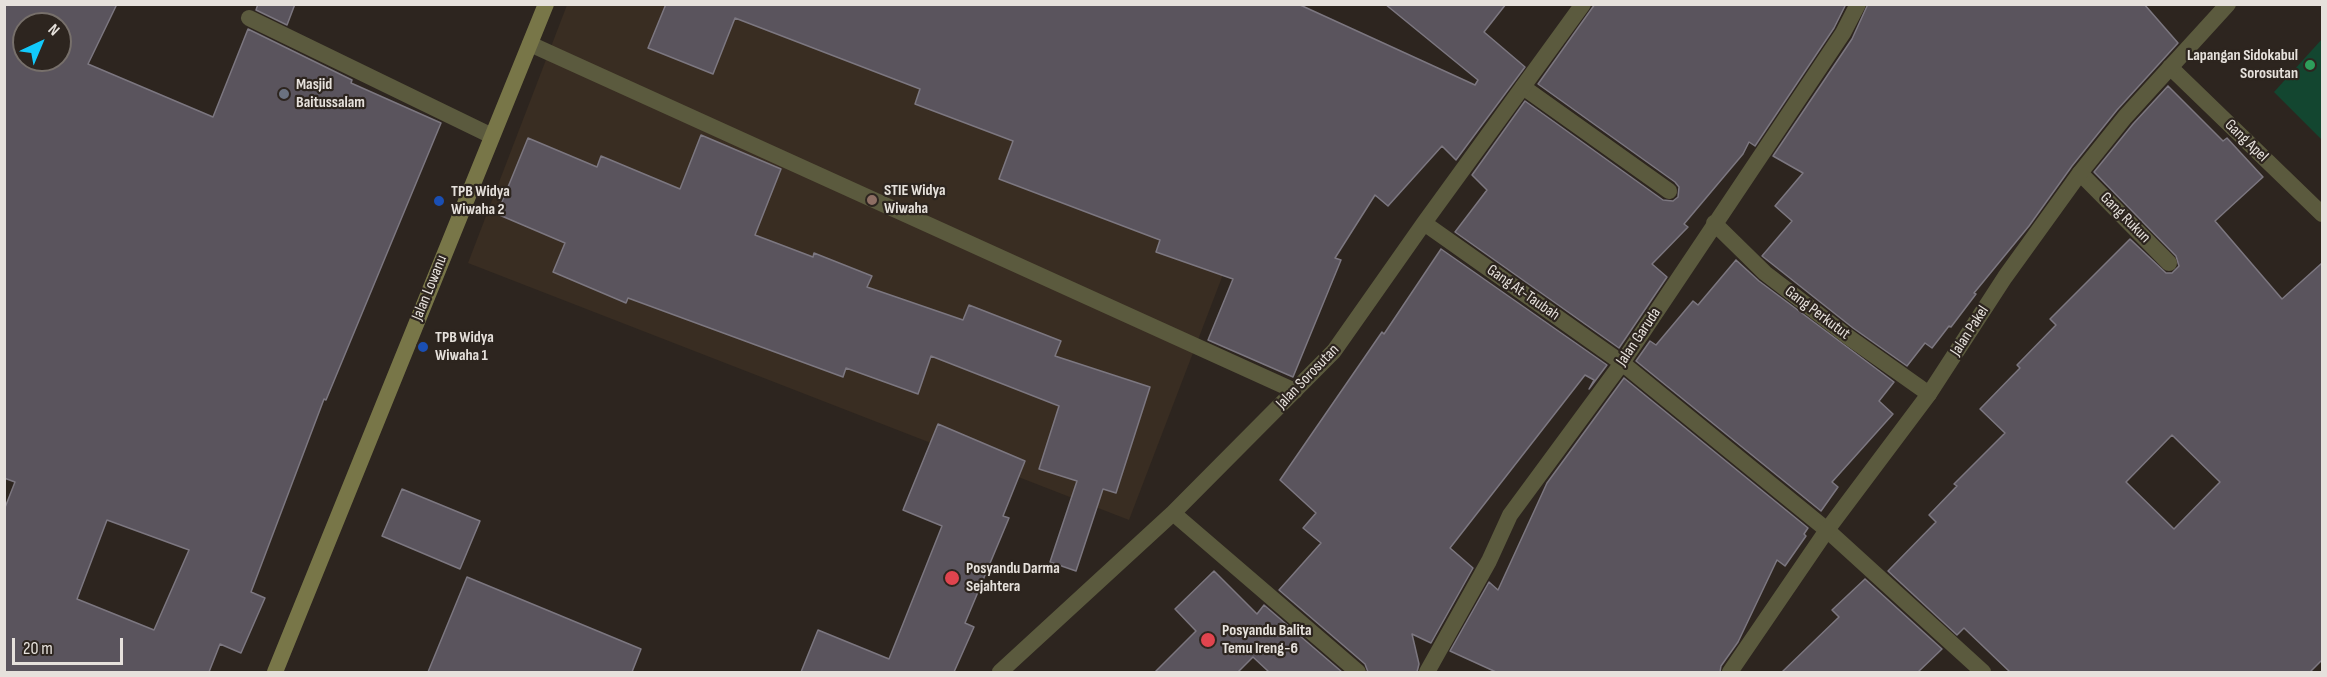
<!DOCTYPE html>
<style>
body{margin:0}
#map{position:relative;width:2327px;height:677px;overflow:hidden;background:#2d251f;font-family:"Sofia Sans Condensed",sans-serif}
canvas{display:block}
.frame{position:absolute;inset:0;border:6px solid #e6e1dc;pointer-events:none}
.north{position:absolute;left:12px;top:12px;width:60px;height:60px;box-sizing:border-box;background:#2d251f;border:2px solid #77706b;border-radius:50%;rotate:44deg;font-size:16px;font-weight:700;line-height:24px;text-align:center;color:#e6e1dc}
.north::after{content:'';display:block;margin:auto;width:21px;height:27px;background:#12cafb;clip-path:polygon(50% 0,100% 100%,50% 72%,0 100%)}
.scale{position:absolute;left:12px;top:638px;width:111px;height:27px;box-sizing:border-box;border:3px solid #e6e1dc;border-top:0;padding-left:8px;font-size:18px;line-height:21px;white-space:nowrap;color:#e6e1dc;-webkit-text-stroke:4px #2d251f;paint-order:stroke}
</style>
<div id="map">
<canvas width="2327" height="677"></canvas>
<div class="frame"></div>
<div class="north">N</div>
<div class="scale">20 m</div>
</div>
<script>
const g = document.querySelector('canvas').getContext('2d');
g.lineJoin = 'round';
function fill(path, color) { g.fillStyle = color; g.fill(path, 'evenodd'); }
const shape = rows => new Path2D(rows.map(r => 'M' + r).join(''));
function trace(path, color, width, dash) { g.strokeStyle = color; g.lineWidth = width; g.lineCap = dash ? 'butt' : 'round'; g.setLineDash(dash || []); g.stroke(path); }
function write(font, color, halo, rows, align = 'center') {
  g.font = font + ' "Sofia Sans Condensed",sans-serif'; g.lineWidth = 4.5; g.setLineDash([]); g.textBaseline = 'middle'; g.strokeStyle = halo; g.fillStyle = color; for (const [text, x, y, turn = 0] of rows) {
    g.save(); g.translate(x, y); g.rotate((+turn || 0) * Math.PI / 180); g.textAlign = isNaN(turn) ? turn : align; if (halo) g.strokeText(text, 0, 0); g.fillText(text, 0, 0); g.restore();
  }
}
const built = shape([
 [567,5,936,5,1276,136,1129,520,468,263]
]);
const green = shape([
 [2322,39,2322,140,2274,92]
]);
const building = shape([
 [4,4,117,4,88,64,213,117,248,29,352,80,351,83,441,123,326,400,324,399,251,592,265,598,241,653,220,644,209,672,4,672,4,510,15,482,4,478,4,4],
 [24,24,60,24,60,60,24,60,24,24],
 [107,520,189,550,154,630,77,599,107,520],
 [258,4,295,4,287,25,256,10,258,4],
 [666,4,1298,4,1475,85,1478,80,1385,4,1506,4,1484,32,1525,67,1456,160,1442,146,1388,206,1375,195,1335,258,1341,260,1293,377,1208,340,1233,279,1156,252,1160,240,999,179,1013,141,915,104,920,89,735,18,713,74,648,48,666,4],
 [1595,4,1846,4,1834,28,1755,146,1749,142,1743,154,1684,224,1688,227,1652,264,1667,277,1619,348,1455,232,1487,190,1472,175,1525,101,1663,200,1673,201,1678,197,1679,187,1675,182,1538,84,1595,4],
 [1868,4,2144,4,2178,43,2117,110,2072,166,2029,226,1974,293,1976,294,1951,327,1949,326,1932,348,1925,343,1907,366,1853,328,1762,256,1792,221,1775,206,1803,173,1773,156,1852,39,1868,4],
 [2168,86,2223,141,2227,138,2263,177,2215,221,2282,299,2322,263,2322,660,2310,672,2010,672,1964,628,1957,635,1888,571,1936,522,1929,515,1957,486,1954,484,2005,433,1980,409,2020,368,2017,365,2056,325,2050,319,2130,239,2166,273,2172,273,2179,266,2176,256,2094,172,2133,124,2168,86],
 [2172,435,2220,482,2174,529,2126,482,2172,435],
 [701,135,781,169,755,235,813,257,814,253,872,276,867,287,963,320,969,305,1061,341,1055,356,1150,387,1116,493,1103,489,1076,571,1050,562,1077,481,1039,469,1059,406,931,356,918,394,846,368,843,377,628,298,626,303,553,272,565,243,497,214,528,138,597,167,601,156,680,189,701,135],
 [1441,249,1607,365,1589,389,1594,380,1585,375,1450,548,1473,568,1431,643,1412,634,1419,664,1417,672,1368,672,1365,664,1279,590,1321,543,1303,528,1316,513,1280,480,1382,332,1384,334,1441,249],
 [1736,260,1759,281,1894,382,1879,401,1893,414,1832,482,1838,487,1821,511,1636,361,1650,341,1656,345,1693,301,1698,305,1736,260],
 [1624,378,1808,528,1804,534,1806,536,1785,566,1777,560,1738,642,1721,666,1720,672,1496,672,1450,651,1489,582,1498,590,1547,483,1624,378],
 [938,424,1025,461,1003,516,1009,518,965,623,974,627,954,672,801,672,818,630,889,659,942,526,903,510,938,424],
 [402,489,480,521,460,569,382,536,402,489],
 [1214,571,1257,614,1264,605,1342,672,1269,672,1253,657,1238,672,1155,672,1196,631,1175,609,1214,571],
 [467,577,641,649,632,672,428,672,467,577],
 [1865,579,1942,649,1918,672,1782,672,1839,617,1832,610,1865,579]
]);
const service = shape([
 [249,18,492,136],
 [530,44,1295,391],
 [1523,87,1669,191],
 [2080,173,2169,263]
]);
const minor = shape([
 [2170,67,2322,214],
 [1424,223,1622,363,1827,530,1983,672],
 [1714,223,1765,273,1847,336,1929,394],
 [1173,513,1358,672],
 [1000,672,1173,513,1334,351,1424,223,1583,4],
 [1427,672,1489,561,1510,515,1622,363,1843,33,1858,4]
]);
const tertiary = shape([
 [1730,672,1827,530,1929,394,2005,277,2080,173,2125,117,2228,4]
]);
const secondary = shape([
 [275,672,546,4]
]);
const markers = [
 [2310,65,6,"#2e9e5b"],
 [284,94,6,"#6b7280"],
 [872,200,6,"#8d6e63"],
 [439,201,6,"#1a4fb4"],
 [423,347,6,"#1a4fb4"],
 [952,578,8,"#e0444e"],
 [1208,640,8,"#e0444e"]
];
const poiNames = [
 ["Lapangan Sidokabul",2298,56,"right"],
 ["Sorosutan",2298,74,"right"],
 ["Masjid",296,85],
 ["Baitussalam",296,103],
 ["STIE Widya",884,191],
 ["Wiwaha",884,209],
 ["TPB Widya",451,192],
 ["Wiwaha 2",451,210],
 ["TPB Widya",435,338],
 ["Wiwaha 1",435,356],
 ["Posyandu Darma",966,569],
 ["Sejahtera",966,587],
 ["Posyandu Balita",1222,631],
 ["Temu Ireng-6",1222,649]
];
const streetNames = [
 ["Gang Apel",2246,141,44],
 ["Gang Rukun",2125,218,45],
 ["Jalan Lowanu",430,288,-68],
 ["Gang At-Taubah",1523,293,35],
 ["Gang Perkutut",1817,313,37],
 ["Jalan Pakel",1970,331,-57],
 ["Jalan Garuda",1639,337,-56],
 ["Jalan Sorosutan",1308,377,-46]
];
fill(built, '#392d22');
fill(green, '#134630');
fill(building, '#5a545d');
trace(building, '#7c7780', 1.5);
trace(service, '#5b5a3e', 16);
trace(minor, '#5b5a3e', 16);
trace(tertiary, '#5b5a3e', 16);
trace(secondary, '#787648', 16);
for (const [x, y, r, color] of markers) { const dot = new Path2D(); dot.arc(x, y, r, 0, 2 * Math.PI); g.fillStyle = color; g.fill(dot); trace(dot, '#2d251f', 2); }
write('bold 16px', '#e6e1dc', '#2d251f', poiNames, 'left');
write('16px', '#e6e1dc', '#2d251f', streetNames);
</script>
